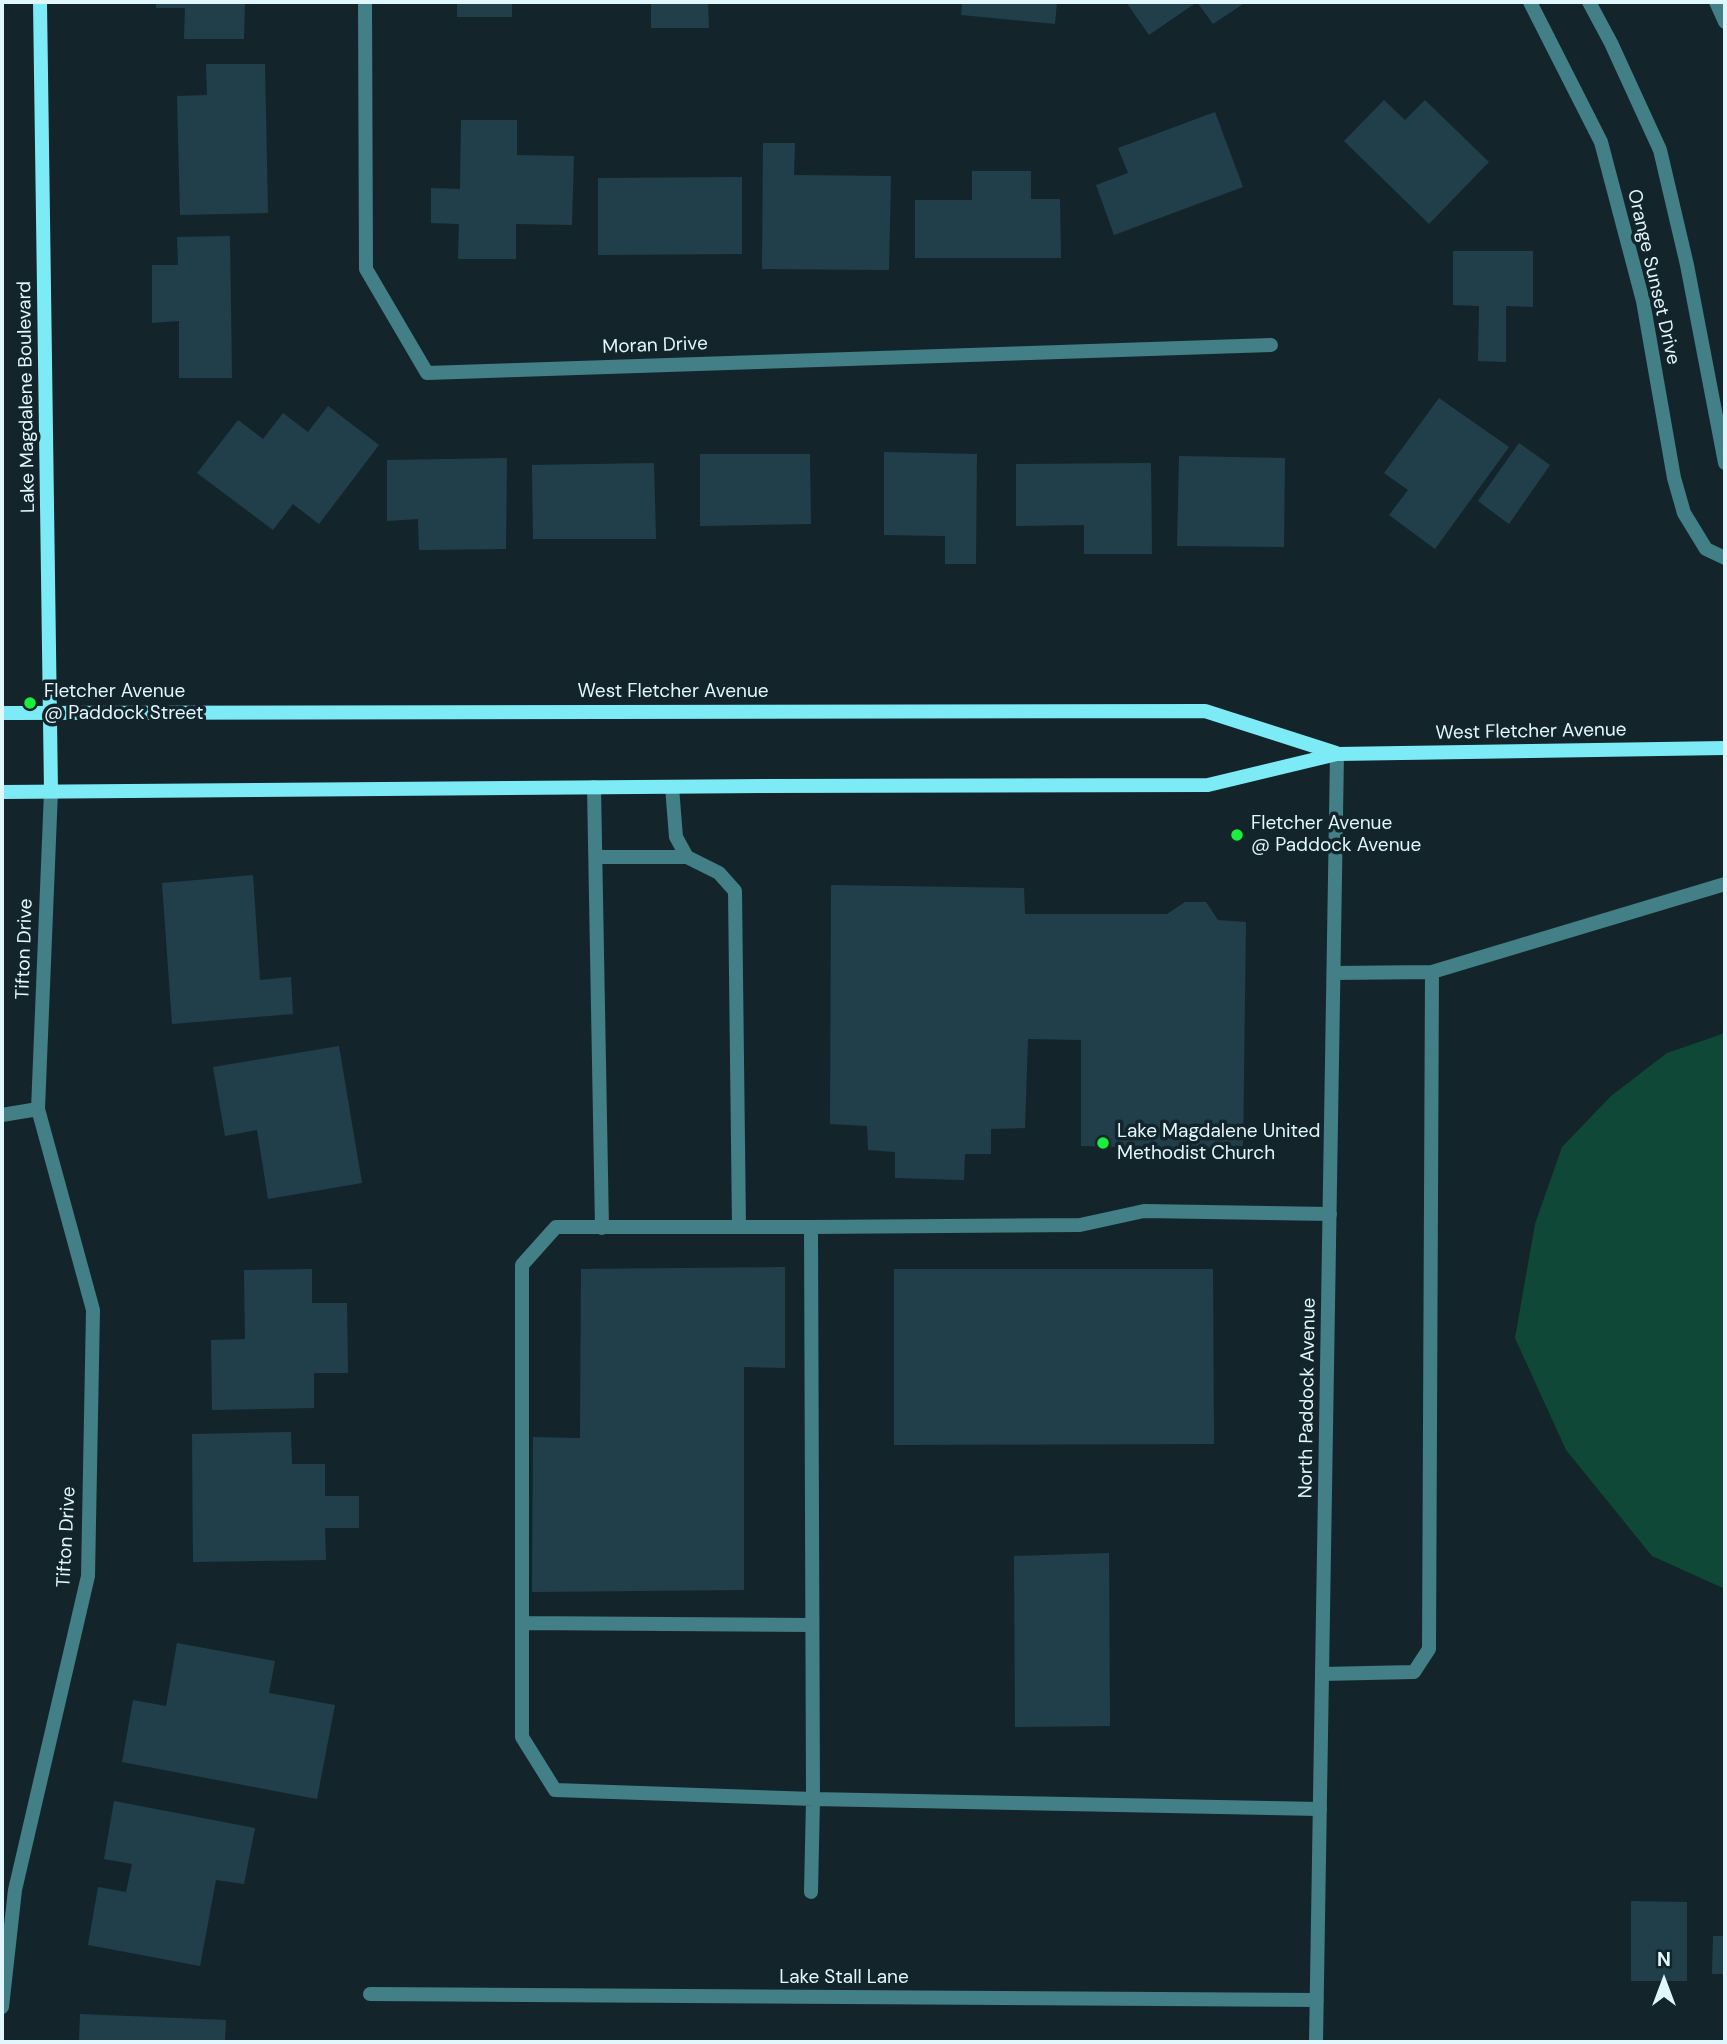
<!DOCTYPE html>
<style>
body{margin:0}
#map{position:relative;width:1727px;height:2044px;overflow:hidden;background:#13252b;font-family:"DM Sans",sans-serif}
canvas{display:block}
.frame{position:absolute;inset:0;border:4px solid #e0f7fd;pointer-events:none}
.north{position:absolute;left:1629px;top:1946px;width:70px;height:70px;-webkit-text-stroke:5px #13252b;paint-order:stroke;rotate:0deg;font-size:19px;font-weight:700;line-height:28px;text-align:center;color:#e0f7fd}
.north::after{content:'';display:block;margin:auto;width:24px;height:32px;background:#e0f7fd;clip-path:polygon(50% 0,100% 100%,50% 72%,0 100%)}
</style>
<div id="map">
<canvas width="1727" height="2044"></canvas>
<div class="frame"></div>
<div class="north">N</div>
</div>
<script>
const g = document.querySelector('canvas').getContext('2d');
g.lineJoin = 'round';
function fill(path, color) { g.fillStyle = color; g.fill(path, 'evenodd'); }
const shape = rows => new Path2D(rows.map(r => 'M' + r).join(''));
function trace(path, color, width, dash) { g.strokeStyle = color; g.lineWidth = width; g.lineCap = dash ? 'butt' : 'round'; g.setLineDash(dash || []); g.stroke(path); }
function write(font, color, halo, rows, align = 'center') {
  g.font = font + ' "DM Sans",sans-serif'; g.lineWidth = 7; g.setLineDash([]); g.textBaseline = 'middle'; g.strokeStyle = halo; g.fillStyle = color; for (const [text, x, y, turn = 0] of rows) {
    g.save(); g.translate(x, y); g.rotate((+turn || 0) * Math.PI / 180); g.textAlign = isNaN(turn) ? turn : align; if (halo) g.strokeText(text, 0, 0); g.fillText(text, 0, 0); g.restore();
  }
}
const water = shape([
 [1725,1033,1725,1589,1652,1556,1566,1450,1515,1338,1535,1224,1562,1147,1611,1096,1667,1053]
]);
const building = shape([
 [156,2,245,2,244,39,184,39,185,8,156,8],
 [457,2,512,2,512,17,457,17],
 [651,2,708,2,709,28,651,28],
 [962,2,1057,2,1055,24,961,15],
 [1126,2,1197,2,1149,35],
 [1197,2,1246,2,1213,24],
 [206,64,265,64,268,213,180,215,177,96,207,95],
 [1384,100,1405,120,1425,100,1489,162,1429,224,1344,141],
 [1215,112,1243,187,1114,235,1096,185,1128,173,1118,148],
 [461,120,517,120,517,155,574,156,572,225,516,224,516,259,458,259,459,224,431,223,431,188,460,189],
 [763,143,795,143,794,175,891,176,889,270,762,269],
 [972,171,1031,171,1031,199,1060,199,1061,258,915,258,915,200,972,200],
 [742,177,742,254,598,255,598,178],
 [230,236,232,378,179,378,179,321,152,323,152,265,178,265,177,237],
 [1453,251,1533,251,1533,307,1506,306,1506,362,1478,361,1479,306,1453,305],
 [1439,398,1509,447,1435,549,1389,515,1408,490,1384,473],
 [328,406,379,445,319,524,293,504,273,530,197,473,238,420,263,439,283,413,308,432],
 [1519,443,1550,465,1509,524,1478,501],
 [884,452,977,454,976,564,945,564,945,536,884,535],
 [700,454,810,454,811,524,700,526],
 [1179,456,1285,458,1284,547,1177,546],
 [507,458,506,549,419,550,418,519,387,521,387,460],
 [654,463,656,539,533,539,532,465],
 [1151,463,1152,554,1084,554,1084,525,1016,526,1016,464],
 [253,875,260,980,291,977,293,1014,172,1024,162,883],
 [831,885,1024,888,1025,914,1167,914,1185,902,1206,902,1218,920,1246,922,1243,1150,1081,1146,1081,1040,1028,1039,1025,1128,991,1129,991,1154,965,1154,964,1180,895,1178,895,1152,868,1150,867,1126,830,1124],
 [339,1046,362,1183,268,1199,257,1130,225,1136,213,1067],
 [785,1267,785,1368,744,1367,744,1590,532,1592,533,1437,580,1438,581,1269],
 [312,1269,312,1303,347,1303,348,1373,314,1373,314,1408,212,1410,211,1340,245,1339,244,1270],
 [894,1269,1213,1269,1214,1444,894,1445],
 [291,1432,292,1464,325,1464,325,1496,359,1496,359,1528,325,1528,326,1560,193,1562,192,1434],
 [1109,1553,1110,1726,1015,1727,1014,1556],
 [177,1643,275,1661,269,1693,335,1705,317,1799,122,1762,133,1700,166,1706],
 [114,1801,255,1828,244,1884,216,1880,200,1966,88,1945,98,1887,126,1892,132,1864,104,1859],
 [1631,1901,1687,1902,1687,1981,1631,1981],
 [1713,1936,1725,1936,1725,1974,1712,1974],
 [80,2014,226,2020,225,2042,79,2042]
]);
const lane = shape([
 [594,787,602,1228],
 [672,787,676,837,687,857,719,873,735,891,739,1227],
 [596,857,687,857],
 [1334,973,1432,972,1725,884],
 [811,1227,1080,1225,1144,1211,1330,1214],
 [522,1623,811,1625],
 [1322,1674,1414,1672,1429,1649,1432,972],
 [811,1892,813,1799,555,1790,522,1737,522,1265,556,1227,811,1227,813,1799,1320,1809]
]);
const street = shape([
 [365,2,366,269,427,373,1271,345],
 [1530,2,1601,142,1643,301,1674,478,1684,513,1706,549,1725,558],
 [1589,2,1611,43,1660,150,1687,265,1725,463],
 [1716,2,1725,22],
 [2,1115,38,1109],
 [370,1994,1317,2000],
 [2,2007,15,1890,88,1576,93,1310,38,1109,51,791],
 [1316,2042,1337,754]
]);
const secondary = shape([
 [40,2,51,791],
 [2,713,1205,711,1336,753],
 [2,792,764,786,1208,785,1337,754,1725,748]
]);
const markers = [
 [30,703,7,"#19ef3d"],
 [1237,835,7,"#19ef3d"],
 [1103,1143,7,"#19ef3d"]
];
const streetNames = [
 ["Orange Sunset Drive",1653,277,77],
 ["Moran Drive",655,346,-2],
 ["Lake Magdalene Boulevard",27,397,-91],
 ["West Fletcher Avenue",673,692],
 ["West Fletcher Avenue",1531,732,-1],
 ["Tifton Drive",25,949,-88],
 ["North Paddock Avenue",1308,1398,-89],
 ["Tifton Drive",67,1537,-87],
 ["Lake Stall Lane",844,1978]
];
const poiNames = [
 ["Fletcher Avenue",44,692],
 ["@ Paddock Street",44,714],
 ["Fletcher Avenue",1251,824],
 ["@ Paddock Avenue",1251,846],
 ["Lake Magdalene United",1117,1132],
 ["Methodist Church",1117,1154]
];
fill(water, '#0f4837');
fill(building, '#213f4b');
trace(lane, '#427f86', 14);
trace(street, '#427f86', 14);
trace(secondary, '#7debf6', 14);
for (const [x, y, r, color] of markers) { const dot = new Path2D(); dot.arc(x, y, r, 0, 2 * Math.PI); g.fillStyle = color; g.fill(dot); trace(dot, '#13252b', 2.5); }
write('19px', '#e0f7fd', '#13252b', streetNames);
write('19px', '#e0f7fd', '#13252b', poiNames, 'left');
</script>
